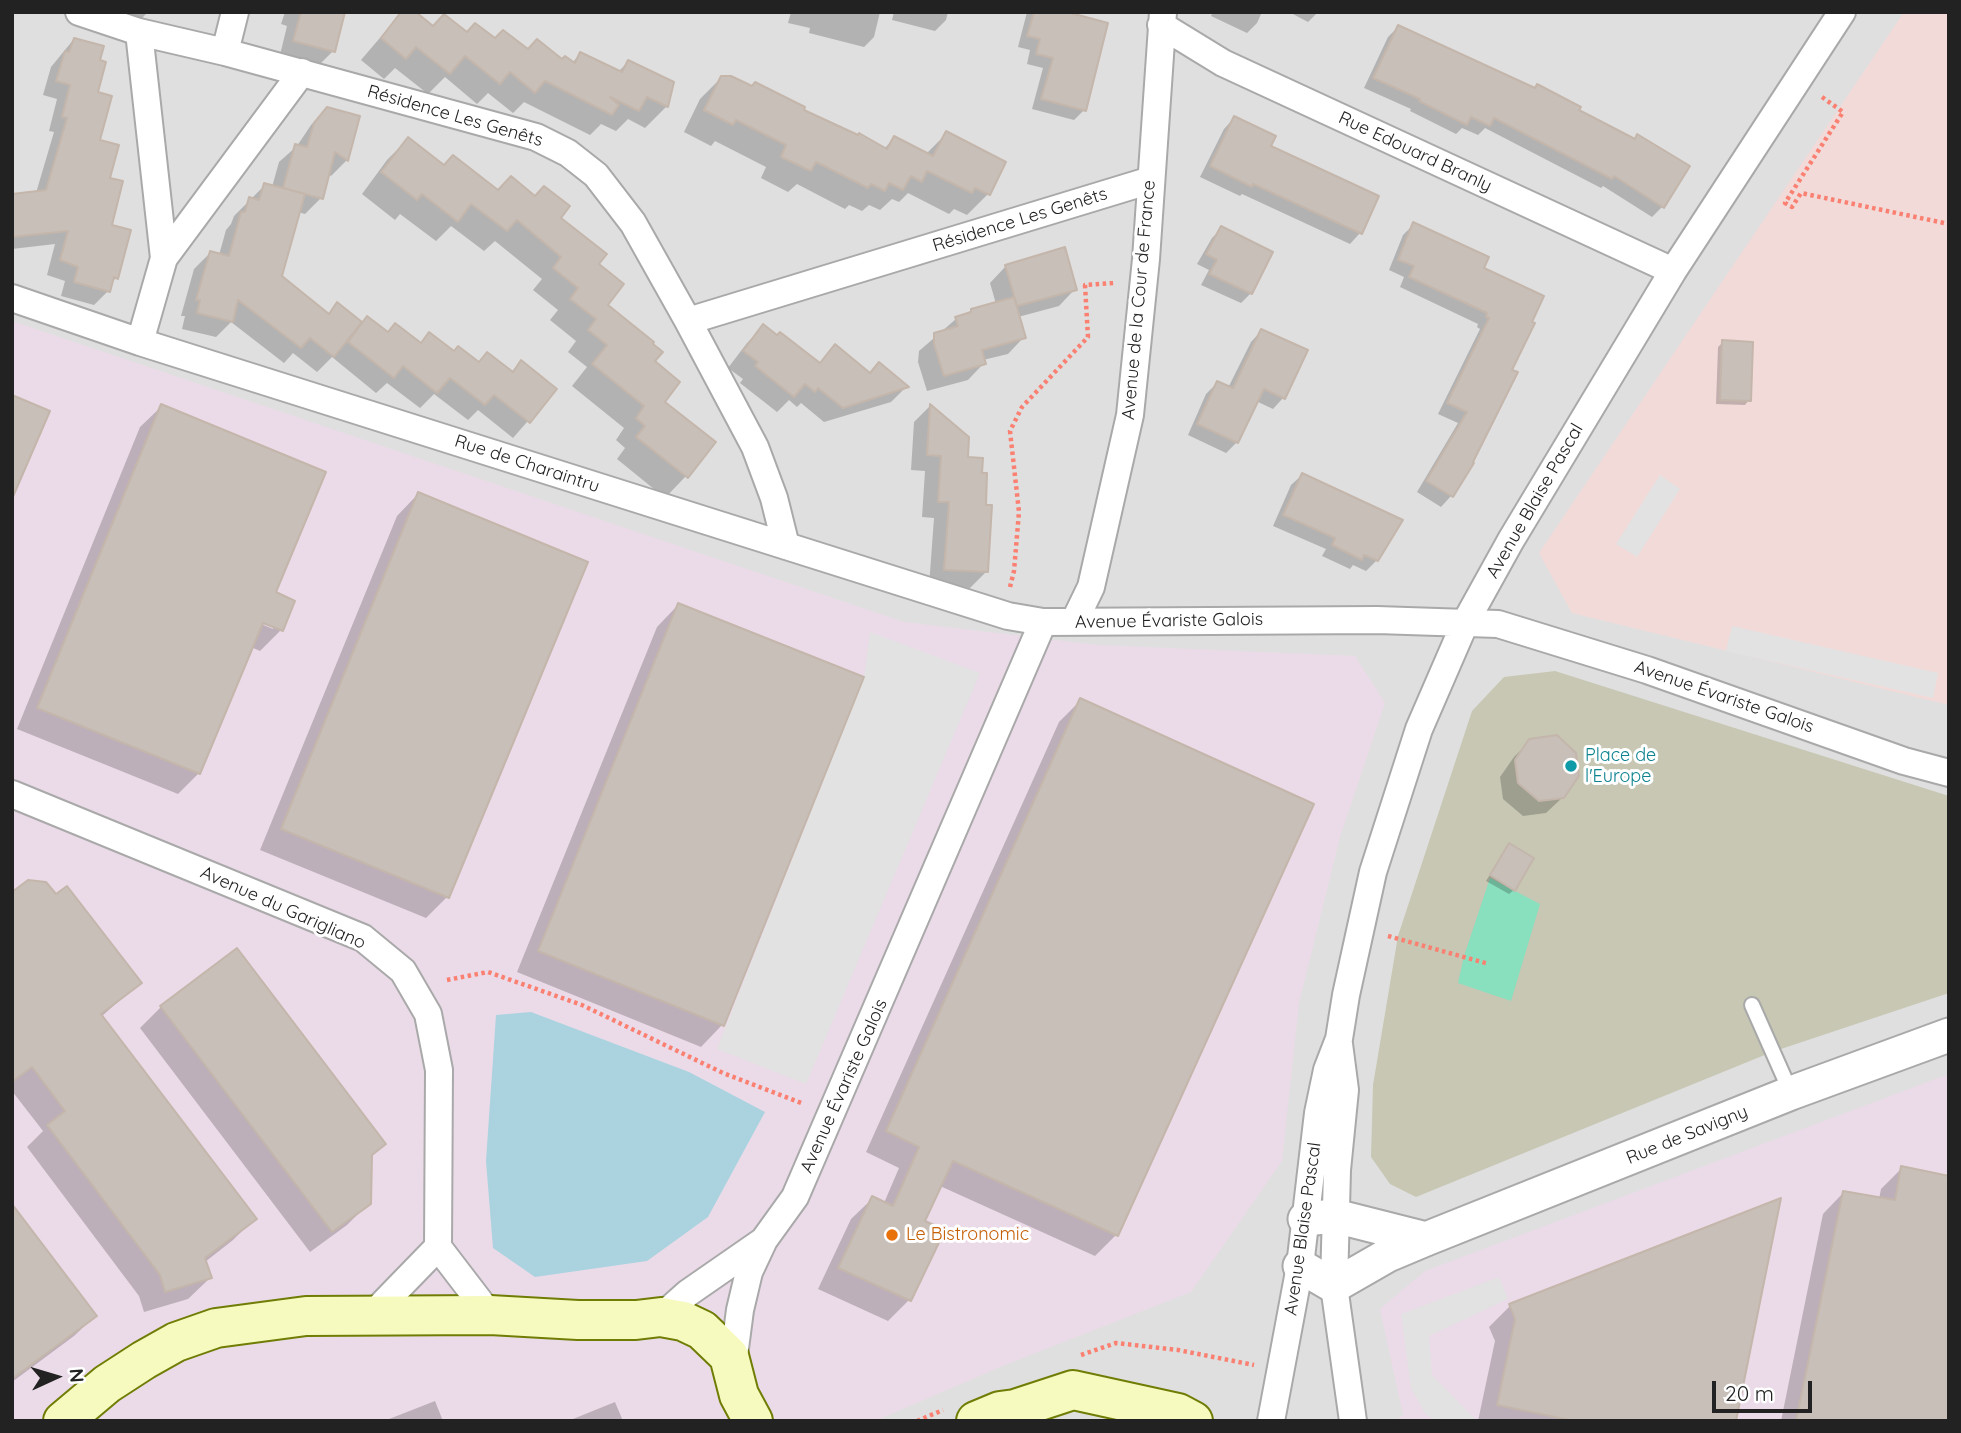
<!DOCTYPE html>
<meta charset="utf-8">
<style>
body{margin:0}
#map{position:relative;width:1961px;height:1433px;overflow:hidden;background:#f2efe9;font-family:Quicksand,sans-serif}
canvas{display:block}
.frame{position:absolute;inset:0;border:14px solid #222;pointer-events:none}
.north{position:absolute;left:21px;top:1342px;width:70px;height:70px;-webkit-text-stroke:5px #fff;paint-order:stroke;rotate:86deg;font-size:19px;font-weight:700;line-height:28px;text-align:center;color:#222}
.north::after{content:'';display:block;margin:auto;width:24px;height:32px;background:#222;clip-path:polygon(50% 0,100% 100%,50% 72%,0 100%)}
.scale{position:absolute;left:1712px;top:1381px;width:100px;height:32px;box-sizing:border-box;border:4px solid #222;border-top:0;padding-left:9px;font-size:21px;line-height:24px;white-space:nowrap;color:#222;-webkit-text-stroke:5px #fff;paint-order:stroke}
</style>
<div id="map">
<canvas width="1961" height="1433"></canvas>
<div class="frame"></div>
<div class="north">N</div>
<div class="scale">20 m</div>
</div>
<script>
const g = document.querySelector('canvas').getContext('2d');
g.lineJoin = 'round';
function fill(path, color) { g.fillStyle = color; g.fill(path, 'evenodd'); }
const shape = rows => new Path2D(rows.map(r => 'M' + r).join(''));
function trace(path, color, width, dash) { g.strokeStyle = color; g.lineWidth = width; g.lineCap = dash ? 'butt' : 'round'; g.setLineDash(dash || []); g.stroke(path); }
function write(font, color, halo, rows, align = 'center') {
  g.font = font + ' Quicksand,sans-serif'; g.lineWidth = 6; g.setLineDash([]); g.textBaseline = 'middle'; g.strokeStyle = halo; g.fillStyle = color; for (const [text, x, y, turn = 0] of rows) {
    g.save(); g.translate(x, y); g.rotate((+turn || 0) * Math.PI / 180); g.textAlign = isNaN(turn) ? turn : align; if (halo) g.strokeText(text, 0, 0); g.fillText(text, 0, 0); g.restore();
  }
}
const residential = shape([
 [12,12,1949,12,1949,1421,12,1421]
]);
const commercial = shape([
 [1904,12,1949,12,1949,705,1572,613,1539,553]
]);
const industrial = shape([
 [12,321,904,622,1098,645,1355,656,1385,703,1340,837,1299,1003,1282,1161,1191,1292,1005,1365,875,1421,12,1421],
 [1949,1074,1949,1421,1395,1421,1403,1415,1380,1309,1425,1271]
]);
const construction = shape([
 [1555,671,1949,796,1949,993,1772,1052,1416,1197,1390,1184,1371,1157,1373,1085,1398,936,1472,711,1504,677]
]);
const pitch = shape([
 [1490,878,1540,904,1511,1001,1458,983,1464,956]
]);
const parking = shape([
 [1660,475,1680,489,1637,557,1616,544],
 [1732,626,1938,673,1933,698,1726,651],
 [870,632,980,673,806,1084,717,1049,864,677],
 [1499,1277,1508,1299,1429,1336,1432,1375,1477,1421,1435,1421,1425,1413,1411,1388,1401,1314]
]);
const water = shape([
 [531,1012,689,1072,765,1112,708,1217,647,1261,535,1277,493,1248,486,1161,496,1015]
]);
const shadow = shape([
 [110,12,148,12,140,20],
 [285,12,341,12,333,51,319,65,280,55,287,26,281,24],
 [402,12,432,28,495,40,562,61,572,63,580,54,618,72,628,62,672,83,666,107,645,128,628,119,616,131,601,124,590,135,524,102,513,113,488,93,477,104,445,77,428,94,395,68,384,79,361,60],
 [791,12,880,12,874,37,864,47,809,33,810,28,788,23],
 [894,12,948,12,946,20,935,31,892,20],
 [1027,12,1071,12,1084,110,1074,120,1032,109,1043,68,1027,64,1030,50,1018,47],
 [1213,12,1262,12,1257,23,1247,33,1211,16],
 [1289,12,1318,12,1308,22],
 [1398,27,1688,167,1662,207,1652,217,1603,186,1601,188,1485,128,1478,135,1462,128,1456,134,1410,111,1411,109,1364,88,1388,37],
 [74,39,95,94,98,141,108,179,116,278,110,284,108,291,94,305,61,296,65,281,47,275,55,244,12,249,12,196,36,193,54,132,49,131,57,99,43,95,51,67],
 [721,78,802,110,884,149,894,138,926,154,946,134,988,194,967,215,954,209,949,214,908,193,899,202,892,199,880,210,869,205,862,211,849,205,845,209,797,184,788,192,761,178,766,167,715,141,711,146,684,132,700,99],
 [327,108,358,117,347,160,331,176,328,174,321,198,305,214,298,212,280,277,327,315,337,305,362,324,420,344,429,334,454,353,478,363,511,372,521,363,555,390,513,438,478,410,468,420,434,394,420,408,387,383,376,393,332,357,317,372,293,353,284,363,231,322,216,337,182,329,185,316,181,316,194,269,210,253,219,255,226,230,231,224,234,216,265,185,272,187,279,162,297,146,311,125],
 [1234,118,1269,147,1377,197,1360,233,1350,244,1242,194,1240,196,1200,177,1224,129],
 [408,139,444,167,558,218,596,264,606,305,652,361,686,476,665,498,617,459,625,448,616,440,624,428,572,386,587,367,568,352,576,341,550,320,558,310,533,290,542,279,495,241,484,251,451,226,436,241,400,214,395,220,362,194,387,160],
 [1414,224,1482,269,1510,371,1472,464,1451,496,1441,507,1417,492,1458,423,1438,414,1480,329,1477,327,1478,324,1400,287,1404,277,1389,270,1403,235],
 [1221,229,1251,293,1241,303,1201,285,1209,270,1197,264,1212,238],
 [1006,266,1075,289,1059,306,1018,317,1024,337,1008,354,983,360,984,363,968,380,927,391,918,362,919,351,956,319,966,315,971,310,996,304,990,283],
 [763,327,818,364,835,347,869,374,906,387,891,402,824,422,801,403,797,407,789,400,777,412,740,383,743,379,728,368,747,343],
 [1261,331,1283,398,1273,409,1256,401,1237,442,1226,453,1188,435,1206,394,1217,383,1228,388,1251,342],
 [1723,342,1749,400,1745,405,1716,404,1718,347],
 [162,406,273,593,281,630,260,651,251,647,199,773,178,794,17,729,140,427],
 [254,621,273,625,273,629],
 [930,406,980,475,986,572,970,588,929,586,934,518,922,517,925,471,911,470,914,422],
 [1302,475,1377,560,1366,571,1353,565,1350,569,1322,556,1326,549,1273,526,1291,485],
 [418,494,447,897,426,918,260,850,397,516],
 [678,605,862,678,722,1025,701,1047,517,972,657,627],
 [1081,700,1116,1235,1095,1256,940,1186,922,1222,909,1300,888,1321,818,1289,851,1219,873,1198,884,1203,899,1168,866,1152,1059,722],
 [1530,741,1563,797,1546,813,1523,816,1503,799,1500,777,1514,757],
 [1509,845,1514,890,1509,894,1486,881],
 [12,894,139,983,101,1017,254,1219,233,1240,205,1262,210,1278,188,1299,144,1312,139,1296,27,1147,43,1131,12,1091],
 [161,1007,384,1144,370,1158,369,1203,347,1225,310,1252,140,1028],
 [1902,1168,1949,1421,1781,1421,1823,1214,1843,1193,1879,1199,1881,1189],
 [12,1211,95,1316,74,1336,12,1382],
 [1510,1306,1735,1421,1478,1421,1495,1341,1489,1327],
 [435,1401,443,1421,384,1421],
 [615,1402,623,1421,568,1421]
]);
const building = shape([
 [301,12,345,12,335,52,293,41,301,12],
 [401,12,416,12,433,26,444,14,467,32,475,23,495,38,503,30,528,49,537,39,562,59,565,56,575,63,580,52,622,72,628,60,674,82,668,107,647,97,639,111,610,97,619,105,612,115,545,81,535,93,510,72,500,84,465,56,450,74,416,47,406,59,381,38,401,12],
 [1034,12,1067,12,1108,23,1086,111,1041,99,1053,58,1036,54,1040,39,1027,36,1034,12],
 [1398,25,1535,88,1537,84,1581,107,1579,110,1635,139,1637,134,1690,166,1664,208,1614,176,1612,179,1494,118,1490,126,1471,117,1467,125,1419,101,1420,99,1373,78,1398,25],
 [74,38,104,46,100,60,106,62,98,92,112,96,100,140,119,145,110,178,123,181,112,225,131,230,118,279,114,277,110,292,74,282,78,267,60,260,68,231,12,237,12,194,46,190,67,118,62,117,70,85,56,81,65,51,69,52,74,38],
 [721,76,731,76,752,86,755,82,805,107,804,110,858,135,859,133,887,149,894,136,933,156,946,131,1006,162,990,195,975,188,972,193,927,171,922,182,911,176,903,190,889,183,885,191,871,184,868,188,816,162,811,171,781,157,786,145,736,120,733,125,704,110,721,76],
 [327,107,360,116,348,161,335,152,323,199,283,188,295,144,307,147,314,123,327,107],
 [1234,116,1276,136,1271,146,1379,196,1362,234,1253,184,1252,187,1210,166,1234,116],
 [408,137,444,165,453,155,498,190,511,176,535,196,544,186,570,206,561,218,607,254,599,264,624,284,608,305,654,342,653,344,663,352,655,361,680,382,665,402,716,442,688,478,636,437,645,426,636,418,644,406,592,364,607,345,588,330,596,319,570,299,578,288,553,268,561,257,517,220,507,231,471,204,458,222,422,194,417,200,381,172,408,137],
 [264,183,305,194,282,276,329,314,337,302,362,322,334,357,310,338,301,348,238,300,233,322,197,313,200,300,196,300,210,251,229,256,241,212,245,212,249,197,259,200,264,183],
 [1413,222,1489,257,1484,268,1544,296,1532,322,1535,323,1512,370,1518,372,1473,462,1474,463,1453,497,1426,481,1467,412,1447,403,1489,318,1486,317,1487,313,1409,277,1414,266,1398,260,1413,222],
 [1221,226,1273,252,1252,294,1209,274,1217,260,1206,254,1221,226],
 [1065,247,1077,290,1017,306,1005,265,1065,247],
 [1014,297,1026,338,982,350,986,364,944,376,934,344,934,333,958,326,955,317,971,312,971,309,1014,297],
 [367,316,388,332,395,323,421,343,429,332,454,351,458,346,479,362,487,352,513,372,521,360,557,389,530,423,494,395,485,405,450,378,437,393,403,366,394,378,348,342,367,316],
 [763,324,777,335,780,332,820,363,835,344,870,373,879,362,909,387,843,408,818,388,815,392,805,384,794,397,755,366,758,362,743,351,763,324],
 [1261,329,1308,350,1285,399,1264,389,1238,443,1197,424,1217,381,1233,388,1261,329],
 [1722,340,1753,342,1751,401,1720,400,1722,340],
 [12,395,50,411,12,499,12,395],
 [161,404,326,472,276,592,295,601,283,631,263,623,200,774,37,708,161,404],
 [930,404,969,437,968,457,983,458,982,473,987,473,986,505,992,505,988,572,944,570,949,502,938,502,941,456,927,455,930,404],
 [1302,473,1403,520,1378,561,1364,555,1362,560,1332,545,1335,538,1283,515,1302,473],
 [418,492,588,562,449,898,281,829,418,492],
 [678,603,864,677,724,1026,538,951,678,603],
 [1080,698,1314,804,1118,1236,953,1161,925,1221,945,1230,911,1301,838,1268,872,1196,893,1206,919,1147,886,1131,1080,698],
 [1557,735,1576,753,1579,776,1564,798,1539,801,1518,783,1515,760,1529,739,1557,735],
 [1509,843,1534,858,1515,891,1490,875,1509,843],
 [28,880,46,882,56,894,67,886,142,983,101,1014,257,1219,205,1258,212,1278,165,1292,160,1275,47,1125,65,1111,32,1067,12,1082,12,892,28,880],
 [237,948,386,1144,372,1155,371,1204,332,1232,160,1006,237,948],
 [1901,1166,1949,1176,1949,1421,1796,1421,1843,1191,1895,1200,1901,1166],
 [1781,1198,1736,1421,1574,1421,1497,1405,1515,1319,1509,1304,1781,1198],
 [12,1204,97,1316,12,1379,12,1204]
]);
const path = shape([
 [1822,97,1843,112,1785,203,1792,207,1801,193,1949,224],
 [1010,587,1014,571,1019,512,1010,431,1022,407,1088,337,1085,285,1115,283],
 [1388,936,1489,964],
 [447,980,488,972,582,1005,723,1073,804,1104],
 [1081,1355,1116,1343,1178,1350,1254,1365],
 [917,1421,943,1410]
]);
const service = shape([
 [1752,1005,1791,1093]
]);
const minor = shape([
 [79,12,139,32,225,52,536,137,568,153,596,175,633,223,688,321,755,447,774,498,786,546],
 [1161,25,1223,63,1673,271],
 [139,32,164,258],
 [225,52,235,12],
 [12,298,140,342,1008,616,1043,622,1377,620,1498,624,1647,670,1904,761,1949,773],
 [688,321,1151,180],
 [140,342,164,258,302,72],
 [1074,622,1091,587,1130,415,1146,259,1163,12],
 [12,794,363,938,403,971,428,1014,439,1070,438,1247,490,1315],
 [1339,1044,1345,1090,1337,1170,1334,1286,1353,1421],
 [370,1317,438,1247],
 [661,1317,688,1293,763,1241],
 [732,1371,740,1310,749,1272,764,1240,795,1197,1043,622],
 [1271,1421,1300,1266,1318,1113,1327,1070,1339,1039,1346,995,1373,872,1419,729,1465,623,1511,540,1673,271,1842,12]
]);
const tertiary = shape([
 [1305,1219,1335,1216,1426,1239],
 [1300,1266,1334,1286,1388,1255,1426,1239,1791,1093,1949,1035]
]);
const secondary = shape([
 [63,1421,107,1384,144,1360,176,1342,216,1328,306,1316,490,1315,578,1320,636,1320,661,1317,683,1321,702,1330,729,1356,739,1395,753,1421],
 [976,1421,1000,1411,1015,1409,1073,1390,1178,1413,1193,1421]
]);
const markers = [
 [1571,766,7,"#0f9aa8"],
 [892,1235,7,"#e8710a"]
];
const streetNames = [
 ["Résidence Les Genêts",455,116,16],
 ["Rue Edouard Branly",1415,152,25],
 ["Résidence Les Genêts",1020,220,-17],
 ["Avenue de la Cour de France",1139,300,-85],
 ["Rue de Charaintru",527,464,18],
 ["Avenue Blaise Pascal",1535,501,-60],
 ["Avenue Évariste Galois",1169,621,-1],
 ["Avenue Évariste Galois",1724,697,19],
 ["Avenue du Garigliano",283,908,24],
 ["Avenue Évariste Galois",844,1086,-66],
 ["Rue de Savigny",1687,1135,-22],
 ["Avenue Blaise Pascal",1303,1229,-82]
];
const cultureNames = [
 ["Place de",1585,756],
 ["l'Europe",1585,777]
];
const foodNames = [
 ["Le Bistronomic",906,1235]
];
fill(residential, '#e0dfdf');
fill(commercial, '#f2dad9');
fill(industrial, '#ebdbe8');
fill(construction, '#c7c7b4');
fill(pitch, '#88e0be');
fill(parking, '#e2e2e2');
fill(water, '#aad3df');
fill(shadow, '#0003');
fill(building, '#c7bfb8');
trace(building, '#c4b6ab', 2);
trace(service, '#a9a9a9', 18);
trace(minor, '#a9a9a9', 30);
trace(tertiary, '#a9a9a9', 37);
trace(secondary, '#707d05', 42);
trace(path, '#fa8072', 4.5, [3.5, 3.5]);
trace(service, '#fff', 14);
trace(minor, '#fff', 26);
trace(tertiary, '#fff', 33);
trace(secondary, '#f7fabf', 38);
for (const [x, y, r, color] of markers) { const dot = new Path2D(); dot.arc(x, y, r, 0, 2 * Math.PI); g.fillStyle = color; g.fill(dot); trace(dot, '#fff', 2.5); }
write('18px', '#222', '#fff', streetNames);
write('18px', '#0d838f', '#fff', cultureNames, 'left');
write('18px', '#c56008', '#fff', foodNames, 'left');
</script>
